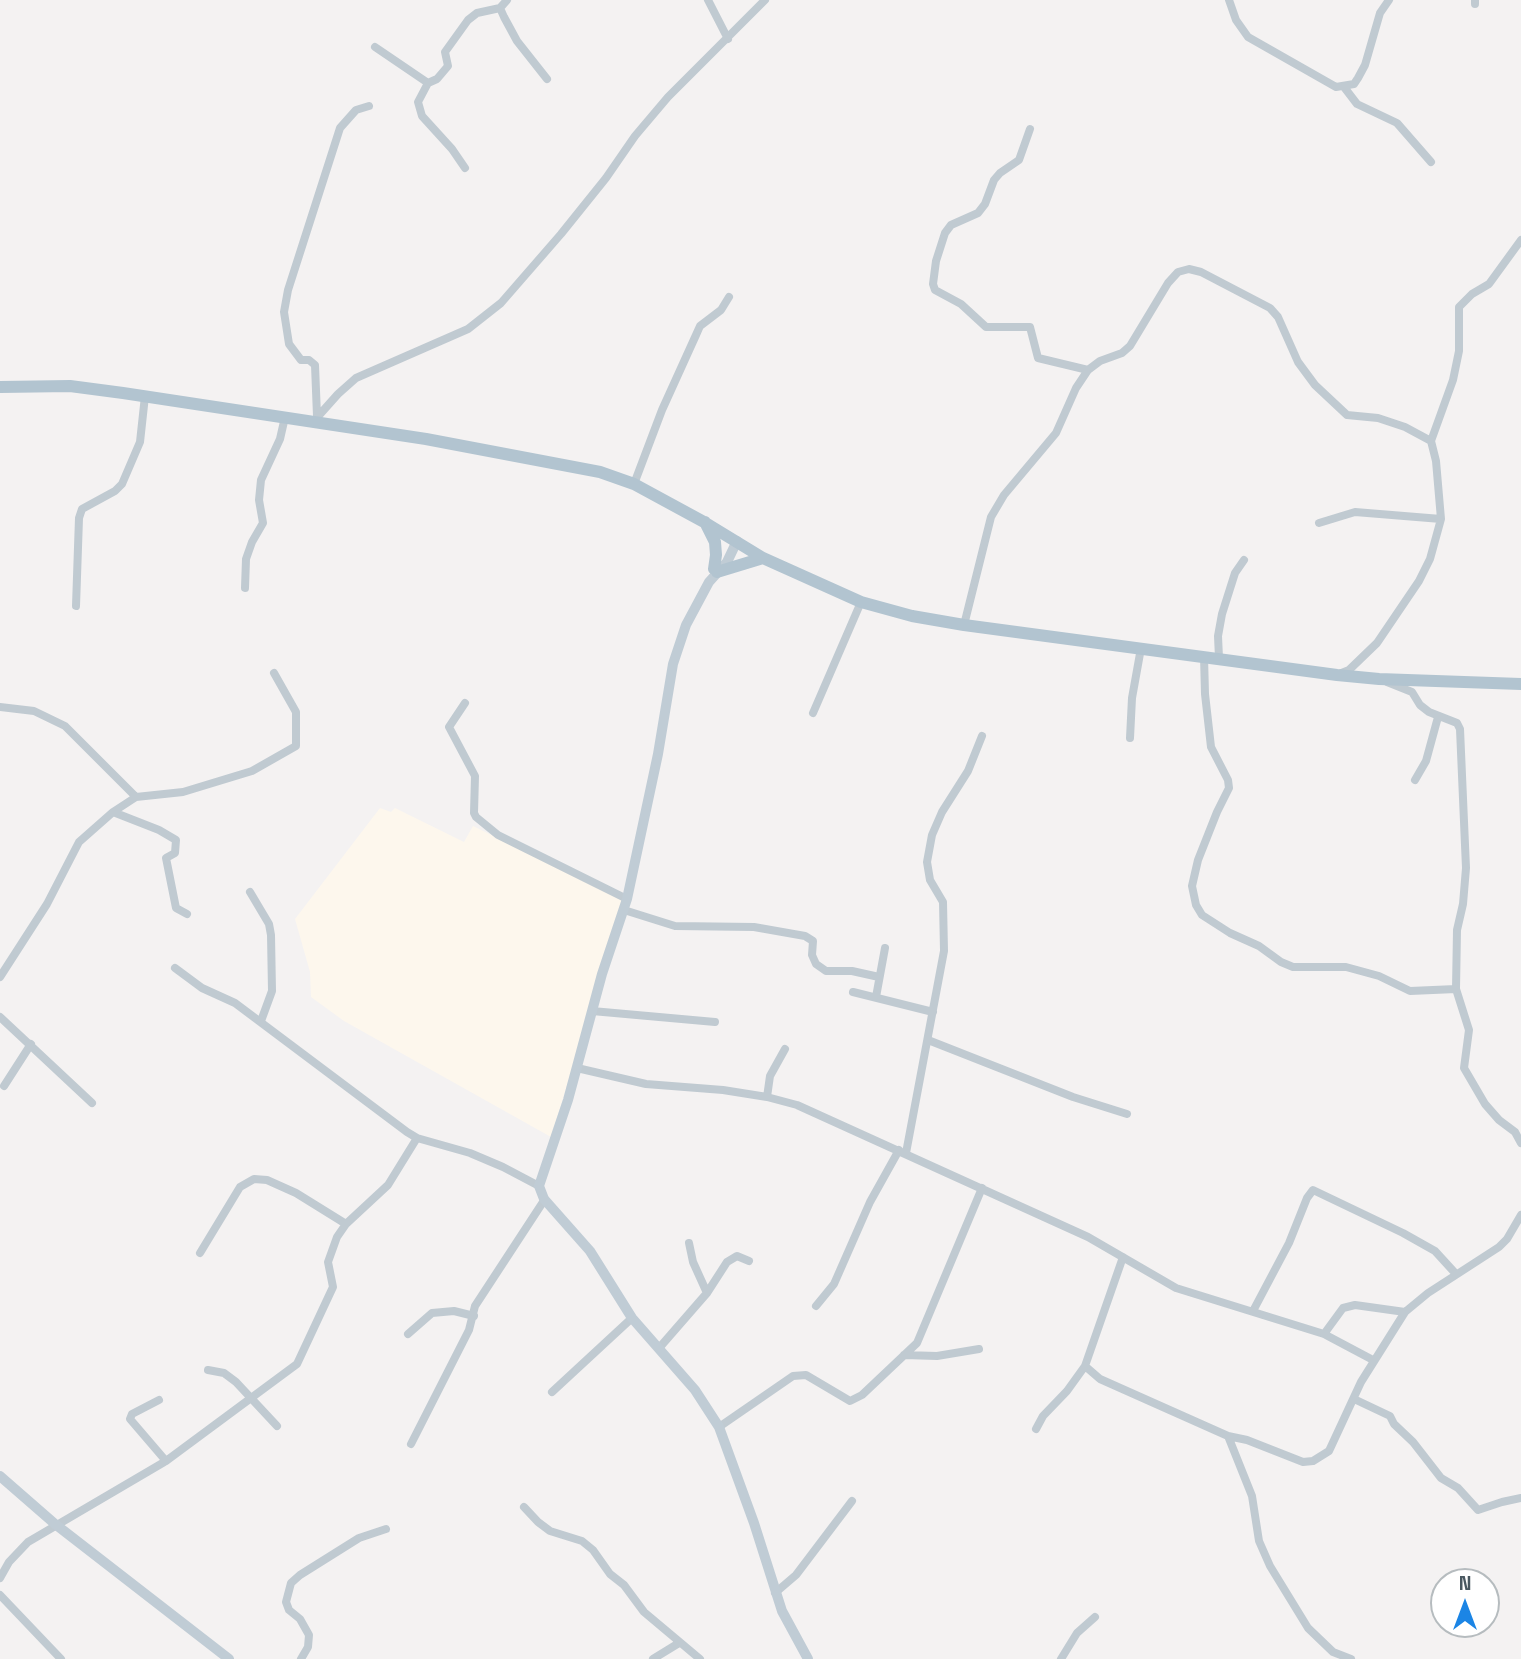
<!DOCTYPE html>
<style>
body{margin:0}
#map{position:relative;width:1521px;height:1659px;overflow:hidden;background:#f4f2f2;font-family:"Space Grotesk",sans-serif}
canvas{display:block}
.north{position:absolute;left:1430px;top:1568px;width:70px;height:70px;box-sizing:border-box;background:#fff;border:2px solid #b6bcbf;border-radius:50%;rotate:0deg;font-size:19px;font-weight:700;line-height:28px;text-align:center;color:#495760}
.north::after{content:'';display:block;margin:auto;width:24px;height:32px;background:#1b85e5;clip-path:polygon(50% 0,100% 100%,50% 72%,0 100%)}
</style>
<div id="map">
<canvas width="1521" height="1659"></canvas>
<div class="north">N</div>
</div>
<script>
const g = document.querySelector('canvas').getContext('2d');
g.lineJoin = 'round';
function fill(path, color) { g.fillStyle = color; g.fill(path, 'evenodd'); }
const shape = rows => new Path2D(rows.map(r => 'M' + r).join(''));
function trace(path, color, width, dash) { g.strokeStyle = color; g.lineWidth = width; g.lineCap = dash ? 'butt' : 'round'; g.setLineDash(dash || []); g.stroke(path); }
const commercial = shape([
 [380,808,391,812,395,808,464,842,473,826,624,900,551,1137,344,1021,311,997,310,972,295,919]
]);
const street = shape([
 [507,0,500,8,504,17,517,41,547,79],
 [708,0,728,39],
 [1229,0,1236,20,1248,37,1336,87,1354,84,1358,78,1365,65,1380,13,1389,0],
 [1475,4,1475,0],
 [375,47,428,83,437,79,448,66,445,52,468,20,477,13,500,8],
 [428,83,418,102,422,116,452,149,465,168],
 [1344,87,1357,104,1397,123,1431,162],
 [1030,129,1019,160,1000,173,994,180,985,204,978,213,951,225,945,233,936,261,933,284,935,290,961,304,986,327,1030,327,1038,358,1088,370],
 [317,416,315,365,309,360,301,360,289,344,284,312,288,290,340,128,356,110,369,106],
 [313,422,338,394,356,378,468,329,501,303,561,234,606,178,635,136,668,97,765,0],
 [634,484,662,410,696,335,700,326,721,310,729,297],
 [1319,523,1355,512,1441,519],
 [245,588,246,559,252,542,263,523,259,500,261,480,280,439,285,417],
 [76,606,79,518,82,509,115,491,122,484,140,442,145,396],
 [964,625,991,517,1004,495,1056,433,1076,388,1088,370,1100,361,1122,353,1130,346,1168,283,1178,272,1189,269,1201,272,1270,308,1278,317,1298,362,1315,385,1347,415,1378,418,1405,427,1431,441],
 [1204,656,1205,694,1211,747,1228,780,1229,788,1217,812,1198,860,1192,886,1196,905,1202,915,1230,933,1259,946,1281,962,1293,967,1346,967,1379,976,1410,991,1456,989],
 [1219,658,1218,636,1222,614,1235,573,1244,560],
 [1339,674,1349,670,1377,643,1419,581,1430,559,1441,519,1436,461,1431,441,1453,380,1459,351,1459,307,1472,294,1489,284,1521,240],
 [1387,682,1412,692,1420,705,1429,712,1457,723,1460,729,1466,868,1463,904,1457,930,1456,989,1469,1030,1464,1068,1485,1104,1499,1120,1515,1132,1521,1143],
 [465,703,449,727,475,776,474,813,476,817,498,835,627,899],
 [0,707,34,711,65,726,136,797],
 [813,713,861,602],
 [1130,738,1132,698,1141,648],
 [1415,780,1426,761,1438,717],
 [113,812,136,797,183,792,252,771,296,746,296,712,274,673],
 [250,892,269,924,271,935,272,991,261,1021],
 [624,910,675,926,754,927,805,936,813,941,812,955,816,964,826,971,852,971,879,977],
 [175,968,202,988,235,1003,407,1132,417,1138,470,1153,503,1167,539,1186],
 [0,977,47,904,79,842,113,812,159,830,176,840,175,853,166,858,176,908,187,914],
 [853,992,933,1012],
 [876,997,885,948],
 [592,1011,715,1022],
 [0,1017,92,1103],
 [928,1040,1073,1097,1127,1114],
 [577,1068,646,1084,723,1090,767,1097,797,1105,1088,1237,1176,1288,1324,1334,1373,1360],
 [4,1086,31,1044],
 [767,1097,770,1076,785,1049],
 [906,1153,944,951,943,902,930,880,927,862,932,835,942,812,968,771,982,736],
 [689,1243,693,1262,707,1293],
 [200,1253,240,1187,254,1179,267,1180,296,1193,346,1224],
 [816,1306,834,1284,870,1202,899,1150],
 [1253,1311,1289,1243,1307,1198,1313,1190,1403,1233,1435,1251,1456,1274],
 [408,1334,432,1313,454,1311,474,1316],
 [1324,1334,1343,1308,1355,1305,1405,1312],
 [660,1347,707,1293,727,1262,737,1256,749,1261],
 [904,1355,937,1356,979,1349],
 [1085,1366,1100,1379,1228,1436,1252,1496,1259,1541,1270,1566,1308,1628,1333,1652,1351,1659],
 [208,1370,224,1373,236,1382,277,1426],
 [552,1392,632,1318],
 [1354,1399,1390,1416,1394,1424,1413,1442,1441,1478,1458,1488,1478,1510,1502,1502,1521,1498],
 [159,1400,132,1414,130,1419,166,1461],
 [719,1427,793,1376,806,1375,850,1401,862,1395,917,1343,982,1188],
 [1036,1429,1043,1416,1067,1391,1085,1366,1123,1257],
 [1228,1436,1247,1440,1303,1462,1313,1461,1329,1451,1361,1382,1405,1312,1428,1293,1499,1247,1507,1239,1521,1215],
 [411,1444,469,1330,475,1306,545,1199],
 [524,1507,538,1522,550,1531,582,1541,593,1550,610,1574,624,1585,644,1612,700,1659],
 [0,1578,9,1562,28,1542,166,1461,297,1364,333,1287,328,1262,337,1237,346,1224,388,1185,417,1138],
 [775,1593,796,1575,852,1501],
 [0,1595,61,1659],
 [301,1659,308,1647,309,1635,300,1619,289,1610,286,1602,291,1583,300,1575,359,1538,386,1529],
 [653,1659,679,1643],
 [1061,1659,1077,1633,1095,1617]
]);
const secondary = shape([
 [737,541,727,562,709,582,686,625,673,664,658,754,627,899,602,974,568,1100,539,1186,544,1199,590,1251,632,1318,695,1390,719,1427,754,1523,782,1611,808,1659],
 [0,1476,55,1524,229,1659]
]);
const primary = shape([
 [0,387,70,386,123,393,426,439,600,472,634,484,704,522,763,558,861,602,912,616,964,625,1337,675,1379,679,1521,684],
 [705,522,715,542,716,555,714,569],
 [717,572,763,558]
]);
fill(commercial, '#fdf7ed');
trace(street, '#c0cad1', 8);
trace(secondary, '#c0ccd5', 10);
trace(primary, '#b2c4d0', 12);
</script>
